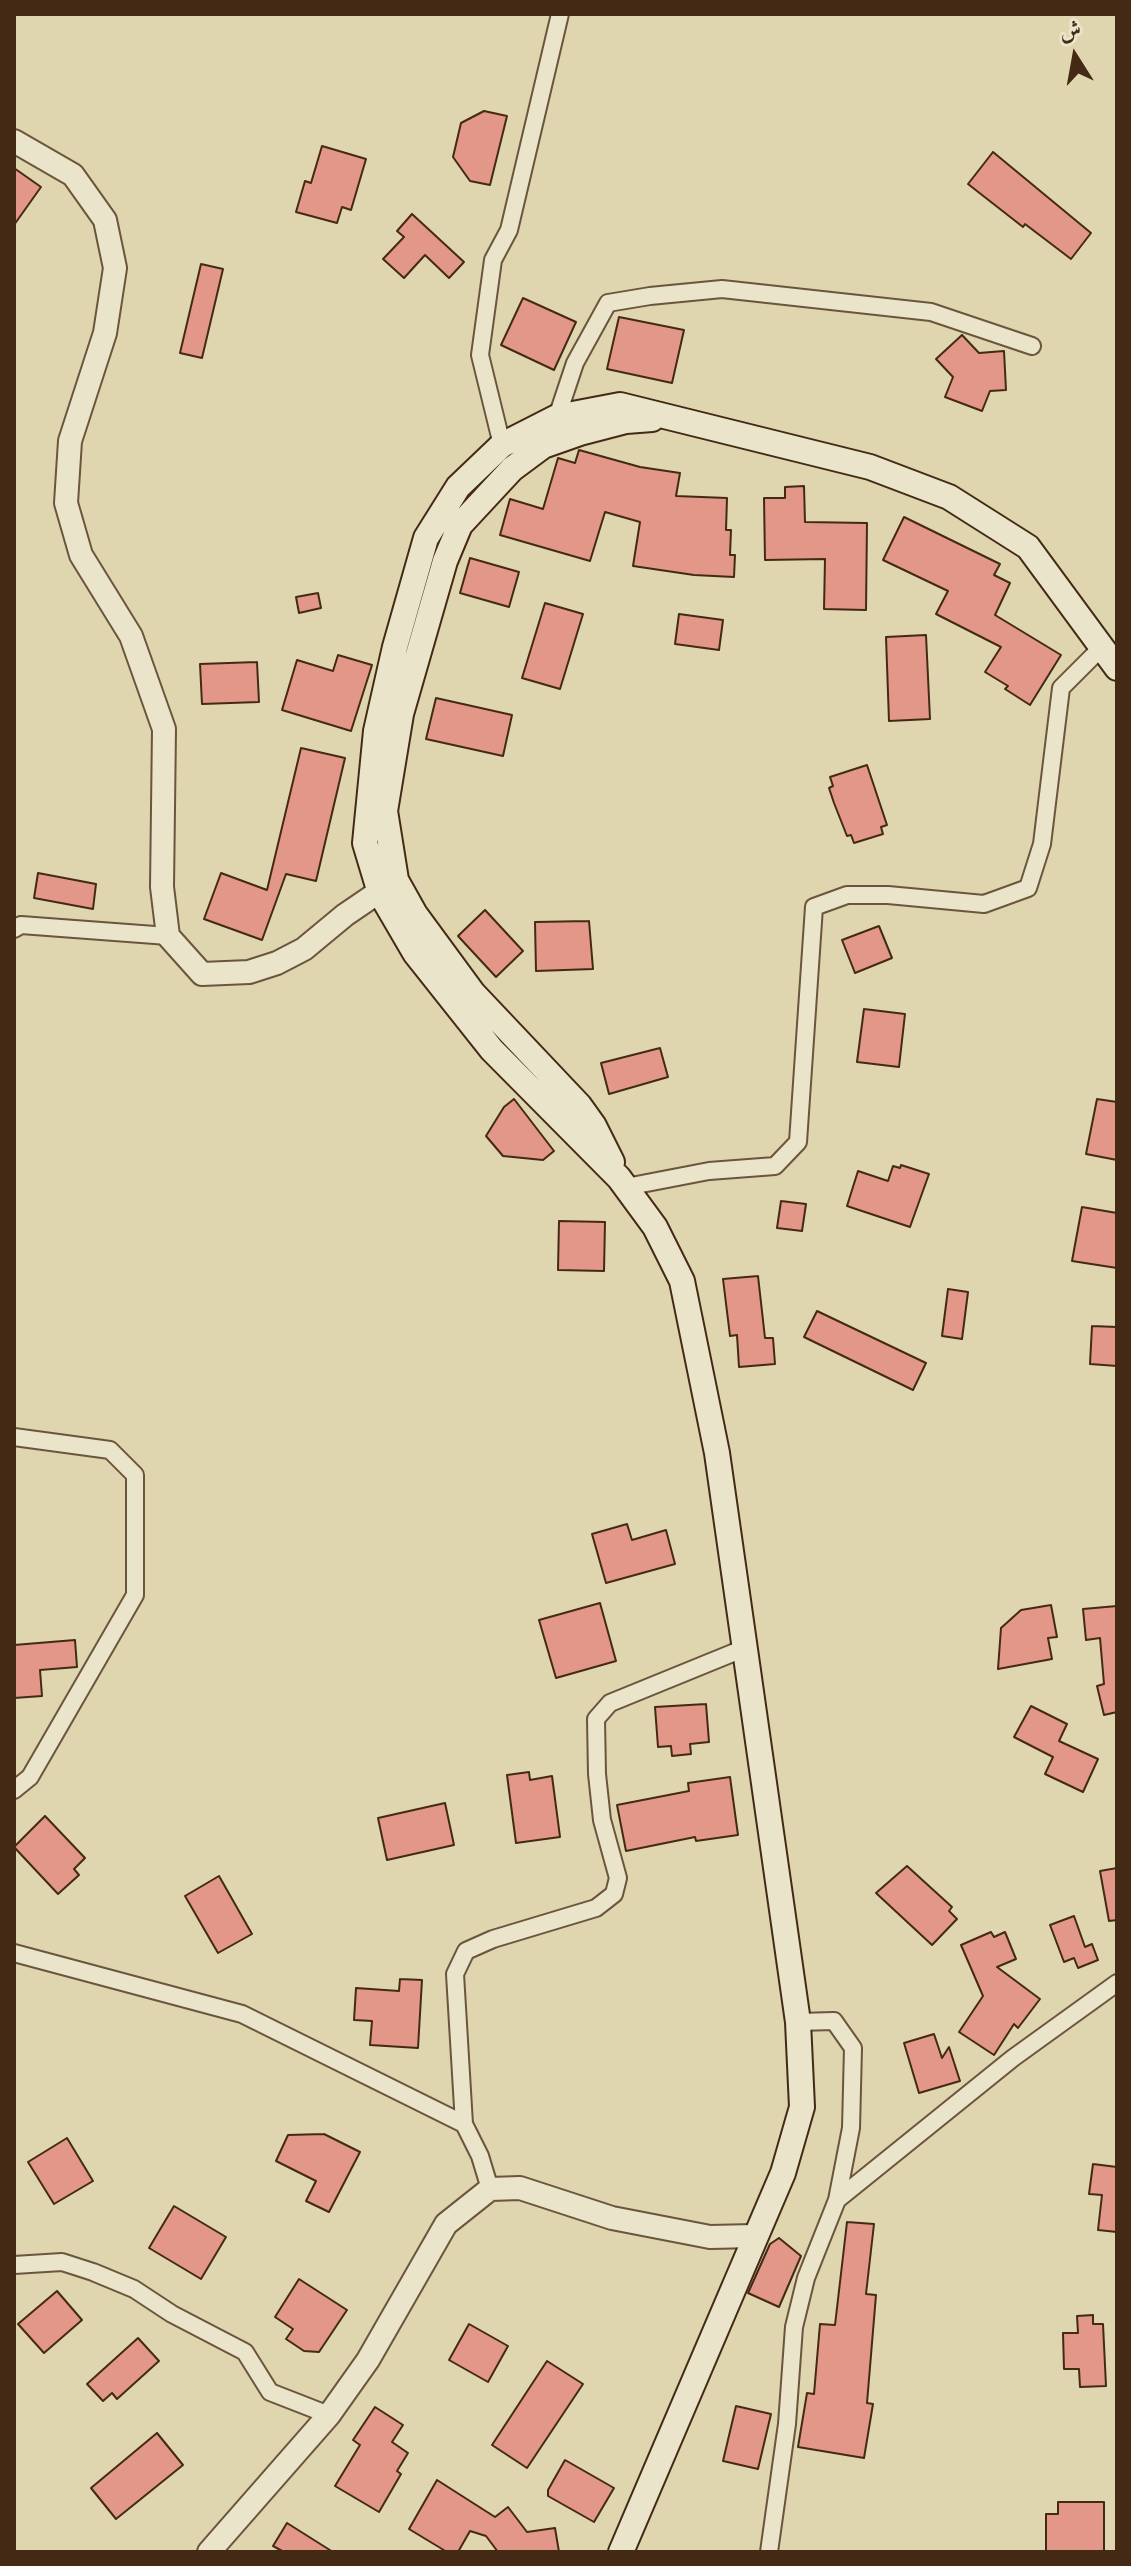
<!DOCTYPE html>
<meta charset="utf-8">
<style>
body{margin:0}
#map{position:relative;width:1131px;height:2566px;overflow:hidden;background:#dfd5af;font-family:Vollkorn,Amiri,serif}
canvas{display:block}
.frame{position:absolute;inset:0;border:16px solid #442a15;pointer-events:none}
.north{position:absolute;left:1035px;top:16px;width:80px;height:80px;-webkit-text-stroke:6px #eae4cb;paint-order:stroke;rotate:349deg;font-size:22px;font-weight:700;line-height:32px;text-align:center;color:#442a15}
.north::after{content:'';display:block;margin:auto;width:28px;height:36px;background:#442a15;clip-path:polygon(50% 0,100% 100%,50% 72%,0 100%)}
</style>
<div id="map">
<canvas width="1131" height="2566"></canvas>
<div class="frame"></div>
<div class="north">ش</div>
</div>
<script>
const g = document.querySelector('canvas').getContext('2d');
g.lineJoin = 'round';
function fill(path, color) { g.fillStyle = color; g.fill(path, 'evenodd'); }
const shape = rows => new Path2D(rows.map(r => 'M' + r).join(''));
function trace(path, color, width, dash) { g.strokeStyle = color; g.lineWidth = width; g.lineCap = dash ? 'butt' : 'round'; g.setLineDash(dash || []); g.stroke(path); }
const building = shape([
 [484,111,507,116,490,185,470,181,453,157,461,123,484,111],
 [322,146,366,159,351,210,342,207,337,223,296,212,305,181,311,183,322,146],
 [993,152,1091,233,1071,259,1025,224,1023,227,968,184,993,152],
 [14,168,41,187,14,225,14,168],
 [412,214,464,262,449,278,425,255,404,278,383,259,404,237,397,231,412,214],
 [201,264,223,269,202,358,180,353,201,264],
 [523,298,576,322,554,370,501,345,523,298],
 [619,317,684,330,672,383,607,369,619,317],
 [962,335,979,353,1004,351,1006,390,990,391,982,411,945,397,953,377,936,359,962,335],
 [579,450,640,467,680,473,676,496,727,498,726,530,731,530,730,555,735,555,734,577,694,575,633,566,640,522,605,512,590,561,500,535,510,499,543,509,558,458,575,463,579,450],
 [804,486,805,522,867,523,866,610,824,609,825,559,765,560,764,498,785,498,785,487,804,486],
 [904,517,1000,564,994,575,1010,583,995,615,1061,655,1030,705,1005,689,1008,686,985,672,1001,647,936,614,948,591,883,560,904,517],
 [470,558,519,572,509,607,460,593,470,558],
 [318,593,321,608,299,613,296,597,318,593],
 [545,603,583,614,560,689,522,678,545,603],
 [679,614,723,620,719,650,675,644,679,614],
 [926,635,930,719,889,721,886,637,926,635],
 [338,655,372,665,351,731,282,710,297,660,333,671,338,655],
 [257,662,259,702,202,704,200,664,257,662],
 [436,698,512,715,503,756,426,739,436,698],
 [301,748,345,758,316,881,286,874,262,940,204,919,221,873,267,890,301,748],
 [867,765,887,825,881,827,883,834,854,843,851,835,847,836,834,803,829,788,833,786,830,777,867,765],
 [38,873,96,884,93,909,34,898,38,873],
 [485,910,523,951,496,977,458,936,485,910],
 [589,921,593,969,536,971,535,922,589,921],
 [879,926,892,958,855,973,842,940,879,926],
 [864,1009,905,1014,899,1067,857,1062,864,1009],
 [660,1048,668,1077,609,1094,601,1063,660,1048],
 [514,1099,554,1151,543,1160,503,1156,486,1136,504,1107,514,1099],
 [1097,1099,1117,1102,1117,1160,1086,1154,1097,1099],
 [901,1165,929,1174,910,1227,847,1206,858,1171,888,1181,893,1166,900,1168,901,1165],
 [781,1201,806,1204,802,1231,777,1228,781,1201],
 [1082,1207,1117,1213,1117,1268,1072,1261,1082,1207],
 [559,1221,605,1222,604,1271,558,1270,559,1221],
 [758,1276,765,1338,773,1338,775,1364,739,1367,737,1335,730,1336,723,1279,758,1276],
 [948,1289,968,1292,962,1339,942,1336,948,1289],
 [817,1311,926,1363,913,1390,804,1337,817,1311],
 [1092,1326,1117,1327,1117,1366,1090,1364,1092,1326],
 [627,1524,632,1540,666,1530,675,1564,606,1583,592,1534,627,1524],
 [600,1603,616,1661,556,1678,539,1620,600,1603],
 [1051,1605,1057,1637,1048,1638,1052,1659,998,1669,1001,1628,1021,1610,1051,1605],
 [1117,1606,1117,1712,1104,1715,1097,1686,1104,1684,1100,1638,1086,1640,1083,1609,1117,1606],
 [75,1640,77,1667,40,1670,42,1696,14,1698,14,1645,75,1640],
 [706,1704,709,1742,690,1744,691,1754,672,1756,671,1746,658,1747,655,1707,706,1704],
 [1031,1706,1067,1724,1059,1741,1098,1759,1083,1792,1045,1774,1053,1757,1014,1737,1031,1706],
 [529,1772,530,1780,552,1776,560,1837,516,1843,507,1775,529,1772],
 [730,1777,738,1835,696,1841,695,1837,626,1851,617,1805,689,1791,688,1783,730,1777],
 [445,1803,454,1845,387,1860,378,1818,445,1803],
 [45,1816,85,1858,74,1869,79,1875,58,1894,14,1847,45,1816],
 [907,1866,952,1907,949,1911,957,1919,932,1945,876,1893,907,1866],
 [1117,1868,1117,1920,1109,1921,1100,1871,1117,1868],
 [219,1876,252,1934,218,1953,185,1896,219,1876],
 [1074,1916,1085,1947,1092,1944,1098,1960,1078,1968,1074,1958,1064,1962,1050,1925,1074,1916],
 [991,1932,994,1937,1005,1932,1016,1959,997,1967,1040,1999,1018,2028,1014,2024,994,2055,959,2032,983,1996,961,1945,991,1932],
 [400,1979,422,1980,418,2048,370,2045,372,2021,354,2020,356,1988,399,1991,400,1979],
 [934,2034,942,2058,949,2047,960,2081,919,2093,904,2043,934,2034],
 [324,2134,360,2152,329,2212,306,2201,316,2181,276,2161,288,2135,324,2134],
 [67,2138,93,2181,54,2204,28,2162,67,2138],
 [1093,2164,1117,2167,1117,2232,1098,2230,1102,2195,1089,2194,1093,2164],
 [174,2206,226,2237,201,2279,149,2248,174,2206],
 [847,2222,874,2224,866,2294,876,2295,867,2403,873,2404,864,2458,798,2447,807,2393,814,2394,820,2324,835,2325,847,2222],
 [779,2238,801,2256,779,2307,748,2293,770,2244,779,2238],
 [299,2279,347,2310,319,2352,304,2351,286,2339,293,2329,275,2317,299,2279],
 [57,2291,82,2320,44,2353,18,2324,57,2291],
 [1093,2315,1093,2324,1103,2324,1106,2386,1080,2387,1079,2369,1064,2369,1063,2333,1078,2333,1077,2316,1093,2315],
 [469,2324,508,2346,488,2382,449,2360,469,2324],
 [138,2338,159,2361,117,2399,112,2393,103,2401,87,2384,138,2338],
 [547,2361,583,2384,527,2468,492,2445,547,2361],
 [736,2406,771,2414,758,2469,723,2461,736,2406],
 [375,2407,403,2425,392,2442,408,2453,397,2471,401,2474,379,2512,335,2486,360,2445,353,2440,375,2407],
 [157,2433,183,2465,116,2519,91,2488,157,2433],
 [565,2460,614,2488,594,2522,548,2496,548,2490,565,2460],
 [437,2480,495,2517,508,2507,527,2532,555,2528,559,2552,498,2552,486,2536,470,2531,458,2552,447,2552,409,2529,437,2480],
 [1058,2502,1104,2502,1104,2552,1046,2552,1046,2514,1058,2514,1058,2502],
 [287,2523,333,2552,284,2552,273,2546,287,2523]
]);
const minor = shape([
 [557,417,575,363,608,303,650,296,722,289,931,312,1032,346],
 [502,445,480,355,493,260,509,230,560,14],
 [14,929,21,925,168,936],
 [626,1187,709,1171,775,1166,798,1142,814,907,847,895,888,895,984,904,1028,888,1042,844,1061,688,1102,647],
 [14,1437,110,1450,135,1475,135,1595,30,1777,14,1790],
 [14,1953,242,2014,464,2124,480,2156,490,2189],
 [464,2124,455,1974,466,1951,493,1939,596,1908,614,1894,618,1878,602,1820,597,1774,596,1719,610,1703,745,1648],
 [837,2200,1013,2058,1117,1983],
 [14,2265,62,2262,93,2272,134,2289,172,2314,245,2352,270,2392,329,2415],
 [769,2552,787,2424,794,2327,806,2278,837,2200,851,2128,853,2048,834,2021,798,2022]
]);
const tertiary = shape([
 [14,141,73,175,105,220,115,268,105,333,70,441,66,503,81,555,131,636,164,729,162,887,168,936,202,974,249,972,277,963,304,949,345,915,392,883],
 [209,2552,329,2415,368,2360,446,2224,490,2189,520,2188,612,2218,710,2237,754,2236]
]);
const secondary = shape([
 [612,1162,594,1126,579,1105,473,993,415,914,396,880,385,811,401,714,445,561,460,525,512,469,543,446,580,433,626,421,652,419],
 [621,2552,783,2173,802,2107,798,2022,717,1453,682,1281,655,1227,619,1178,492,1050,415,953,380,893,365,843,376,731,395,647,426,538,458,487,502,445,557,417,620,405,870,467,949,497,1028,547,1117,668]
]);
fill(building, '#e29788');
trace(building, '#442a15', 2);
trace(minor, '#6b553c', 20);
trace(tertiary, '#6b553c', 26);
trace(secondary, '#442a15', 28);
trace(minor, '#eae4cb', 16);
trace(tertiary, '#eae4cb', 22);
trace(secondary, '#eae4cb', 24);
</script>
